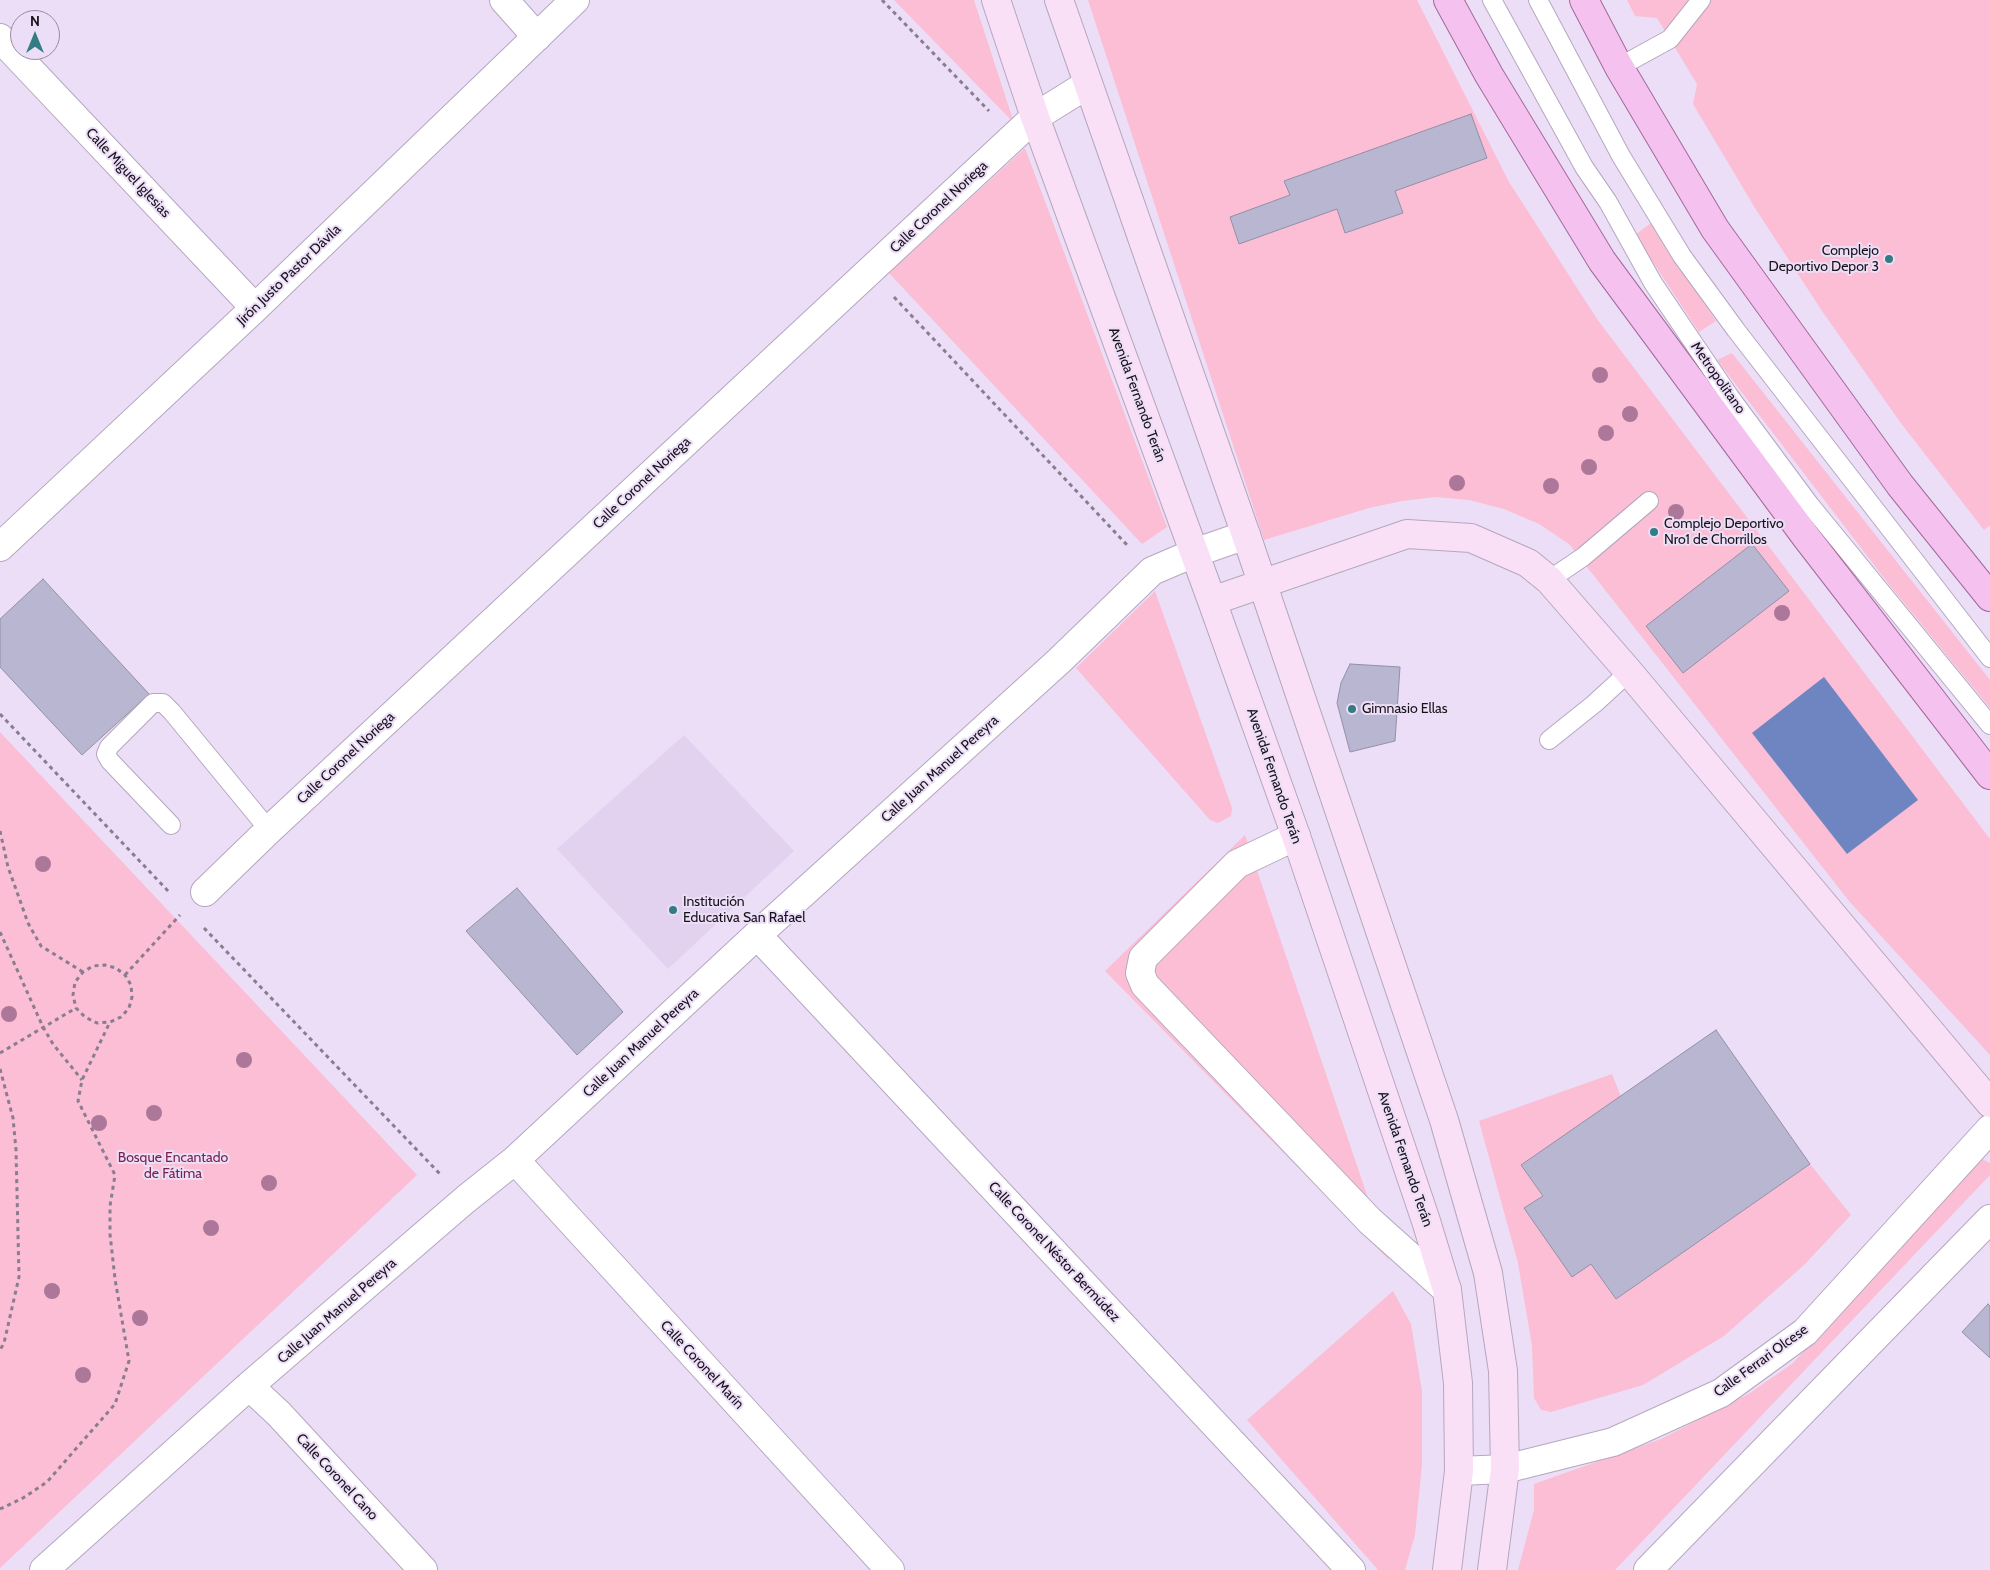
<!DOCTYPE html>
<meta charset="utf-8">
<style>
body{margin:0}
#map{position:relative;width:1990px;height:1570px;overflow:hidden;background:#ecdef7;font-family:Cabin,sans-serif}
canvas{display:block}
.north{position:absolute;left:10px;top:10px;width:50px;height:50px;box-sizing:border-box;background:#ecdef7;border:1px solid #978c9f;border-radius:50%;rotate:0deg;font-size:14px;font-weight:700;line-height:20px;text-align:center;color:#17121a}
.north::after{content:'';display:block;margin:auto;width:18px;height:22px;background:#347c83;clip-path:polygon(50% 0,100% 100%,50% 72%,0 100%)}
</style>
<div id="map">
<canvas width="1990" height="1570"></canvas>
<div class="north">N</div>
</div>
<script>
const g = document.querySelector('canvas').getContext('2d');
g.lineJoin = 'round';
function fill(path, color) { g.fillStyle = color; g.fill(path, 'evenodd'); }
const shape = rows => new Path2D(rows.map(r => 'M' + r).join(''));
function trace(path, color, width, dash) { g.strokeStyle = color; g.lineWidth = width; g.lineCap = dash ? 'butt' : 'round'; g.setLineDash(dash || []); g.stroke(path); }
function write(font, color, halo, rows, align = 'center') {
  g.font = font + ' Cabin,sans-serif'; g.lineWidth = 4; g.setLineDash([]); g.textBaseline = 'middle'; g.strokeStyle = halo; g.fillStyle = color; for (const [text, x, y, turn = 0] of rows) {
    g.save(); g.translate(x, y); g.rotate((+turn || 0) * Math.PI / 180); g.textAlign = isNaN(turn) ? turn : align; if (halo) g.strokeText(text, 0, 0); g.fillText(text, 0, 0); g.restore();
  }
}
const built = shape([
 [684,735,794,851,668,969,557,849]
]);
const green = shape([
 [894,0,974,0,1014,123],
 [1088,0,1417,0,1509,182,1597,319,1990,839,1990,1055,1849,901,1569,544,1539,524,1504,509,1469,500,1435,497,1402,501,1369,508,1264,540],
 [1627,0,1990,0,1990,525,1984,530,1900,422,1822,311,1755,208,1693,104,1697,84,1657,18,1635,16],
 [1025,148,1167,527,1142,544,889,273],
 [1651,223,1716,321,1699,332,1635,235],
 [1732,353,1990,680,1990,708,1891,587,1717,360],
 [1155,591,1232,808,1231,816,1218,823,1210,820,1076,668],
 [0,732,417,1175,0,1568],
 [1245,835,1389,1260,1105,971],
 [1612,1074,1621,1097,1521,1165,1543,1196,1525,1208,1591,1264,1616,1299,1810,1164,1851,1215,1804,1265,1724,1336,1643,1385,1551,1412,1541,1410,1534,1398,1532,1346,1518,1263,1479,1121],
 [1982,1159,1990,1163,1990,1175,1615,1570,1518,1570,1534,1510,1534,1484,1661,1439,1750,1393,1793,1363],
 [1393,1291,1411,1324,1422,1391,1422,1465,1415,1535,1405,1570,1378,1570,1247,1420]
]);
const water = shape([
 [1824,677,1918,800,1847,854,1752,733]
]);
const building = shape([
 [1471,114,1487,158,1395,191,1403,213,1345,233,1337,209,1239,244,1230,217,1290,195,1284,181,1471,114],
 [1752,544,1789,591,1683,673,1646,626,1752,544],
 [43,579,149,694,82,755,0,667,0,619,43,579],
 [1350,664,1400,667,1395,741,1350,752,1337,703,1341,683,1350,664],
 [517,888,623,1012,577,1055,466,931,517,888],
 [1716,1030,1810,1164,1616,1299,1591,1264,1572,1277,1524,1208,1543,1196,1521,1165,1716,1030],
 [1988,1304,1990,1306,1990,1358,1962,1332,1988,1304]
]);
const path = shape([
 [882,0,989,111],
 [894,297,1128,546],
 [0,714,170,893],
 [0,831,8,867,28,923,41,946,83,972],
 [204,928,440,1174],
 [0,932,43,1027,53,1044,82,1080],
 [125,975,180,915],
 [0,1053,76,1008],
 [0,1069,13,1118,16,1150,19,1277,4,1343,0,1350],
 [0,1509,23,1498,47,1482,115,1404,129,1361,115,1279,110,1234,110,1206,115,1175,78,1101,82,1080,110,1022,121,1017,129,1008,132,997,131,985,125,975,116,968,105,965,93,966,83,972,75,982,73,995,76,1008,85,1017,97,1023,110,1022]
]);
const lane = shape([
 [1492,0,1584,167,1608,202,1653,283,1730,397,1810,505,1990,725],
 [1538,0,1621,156,1682,256,1736,330,1990,658],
 [1619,67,1670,39,1701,0],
 [1549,580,1583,557,1649,501],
 [1549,740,1594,704,1629,672],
 [171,825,110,761,106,754,109,747,153,703,163,703,172,712,269,830]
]);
const street = shape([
 [504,0,537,37],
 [0,38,255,308],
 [0,547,255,308,575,0],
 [1296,836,1237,864,1143,958,1140,973,1145,985,1370,1221,1447,1290],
 [205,892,269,830,1035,117,1088,84],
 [757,935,1351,1570],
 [515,1160,890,1570],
 [249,1386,279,1414,423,1570],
 [1459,1471,1505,1469,1613,1442,1721,1393,1805,1332,1990,1129],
 [44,1570,249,1386,466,1199,515,1160,757,935,1059,661,1152,571,1194,553,1246,535],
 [1648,1570,1990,1219]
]);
const secondary = shape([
 [996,0,1035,117,1212,601,1296,836,1426,1221,1447,1290,1458,1383,1459,1471,1447,1570],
 [1059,0,1246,535,1444,1120,1488,1273,1503,1371,1505,1469,1492,1570],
 [1212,601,1407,534,1471,538,1528,563,1549,580,1629,672,1990,1103]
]);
const primary = shape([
 [1448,0,1489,75,1602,261,1806,537,1990,775],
 [1584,0,1619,67,1715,229,1900,485,1990,597]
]);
const trees = [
 [1600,375],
 [1630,414],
 [1606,433],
 [1589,467],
 [1457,483],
 [1551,486],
 [1676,512],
 [1782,613],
 [43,864],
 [9,1014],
 [244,1060],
 [154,1113],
 [99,1123],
 [269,1183],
 [211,1228],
 [52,1291],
 [140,1318],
 [83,1375]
];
const markers = [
 [1889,259,5,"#347c83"],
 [1654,532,5,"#347c83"],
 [1352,709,5,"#347c83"],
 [673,910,5,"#347c83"]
];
const streetNames = [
 ["Calle Miguel Iglesias",128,173,47],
 ["Calle Coronel Noriega",939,207,-43],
 ["Jirón Justo Pastor Dávila",289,275,-44],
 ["Metropolitano",1718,378,55],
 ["Avenida Fernando Terán",1137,395,70],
 ["Calle Coronel Noriega",642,483,-43],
 ["Calle Coronel Noriega",346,758,-43],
 ["Calle Juan Manuel Pereyra",940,769,-42],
 ["Avenida Fernando Terán",1274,776,71],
 ["Calle Juan Manuel Pereyra",641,1043,-43],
 ["Avenida Fernando Terán",1405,1159,71],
 ["Calle Coronel Néstor Bermúdez",1054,1252,47],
 ["Calle Juan Manuel Pereyra",337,1311,-41],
 ["Calle Ferrari Olcese",1761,1361,-36],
 ["Calle Coronel Marín",702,1365,47],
 ["Calle Coronel Cano",337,1477,47]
];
const poiNames = [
 ["Complejo",1879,251,"right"],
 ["Deportivo Depor 3",1879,267,"right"],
 ["Complejo Deportivo",1664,524],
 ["Nro1 de Chorrillos",1664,540],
 ["Gimnasio Ellas",1362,709],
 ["Institución",683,902],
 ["Educativa San Rafael",683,918]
];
const parkNames = [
 ["Bosque Encantado",173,1158],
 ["de Fátima",173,1174]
];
fill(built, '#e3d1f0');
fill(green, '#fbbed5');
fill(water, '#6e85c1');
fill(building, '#b8b6d0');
trace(building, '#9290a8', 1);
trace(lane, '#b4a7be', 20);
trace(street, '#b4a7be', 30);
trace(secondary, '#b4a7be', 30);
trace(primary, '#a3699c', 30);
trace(path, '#887e8f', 3, [4, 4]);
trace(lane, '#fff', 18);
trace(street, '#fff', 28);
trace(secondary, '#fae0f6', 28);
trace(primary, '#f5c1ee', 28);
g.fillStyle = '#ac7799';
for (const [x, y] of trees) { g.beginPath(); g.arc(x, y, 8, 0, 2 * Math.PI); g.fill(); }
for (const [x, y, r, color] of markers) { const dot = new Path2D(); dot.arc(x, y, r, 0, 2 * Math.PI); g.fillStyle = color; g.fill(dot); trace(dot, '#ecdef7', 2); }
write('14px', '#17121a', '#ecdef7', streetNames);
write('14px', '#17121a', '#ecdef7', poiNames, 'left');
write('14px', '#77224c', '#ecdef7', parkNames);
</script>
